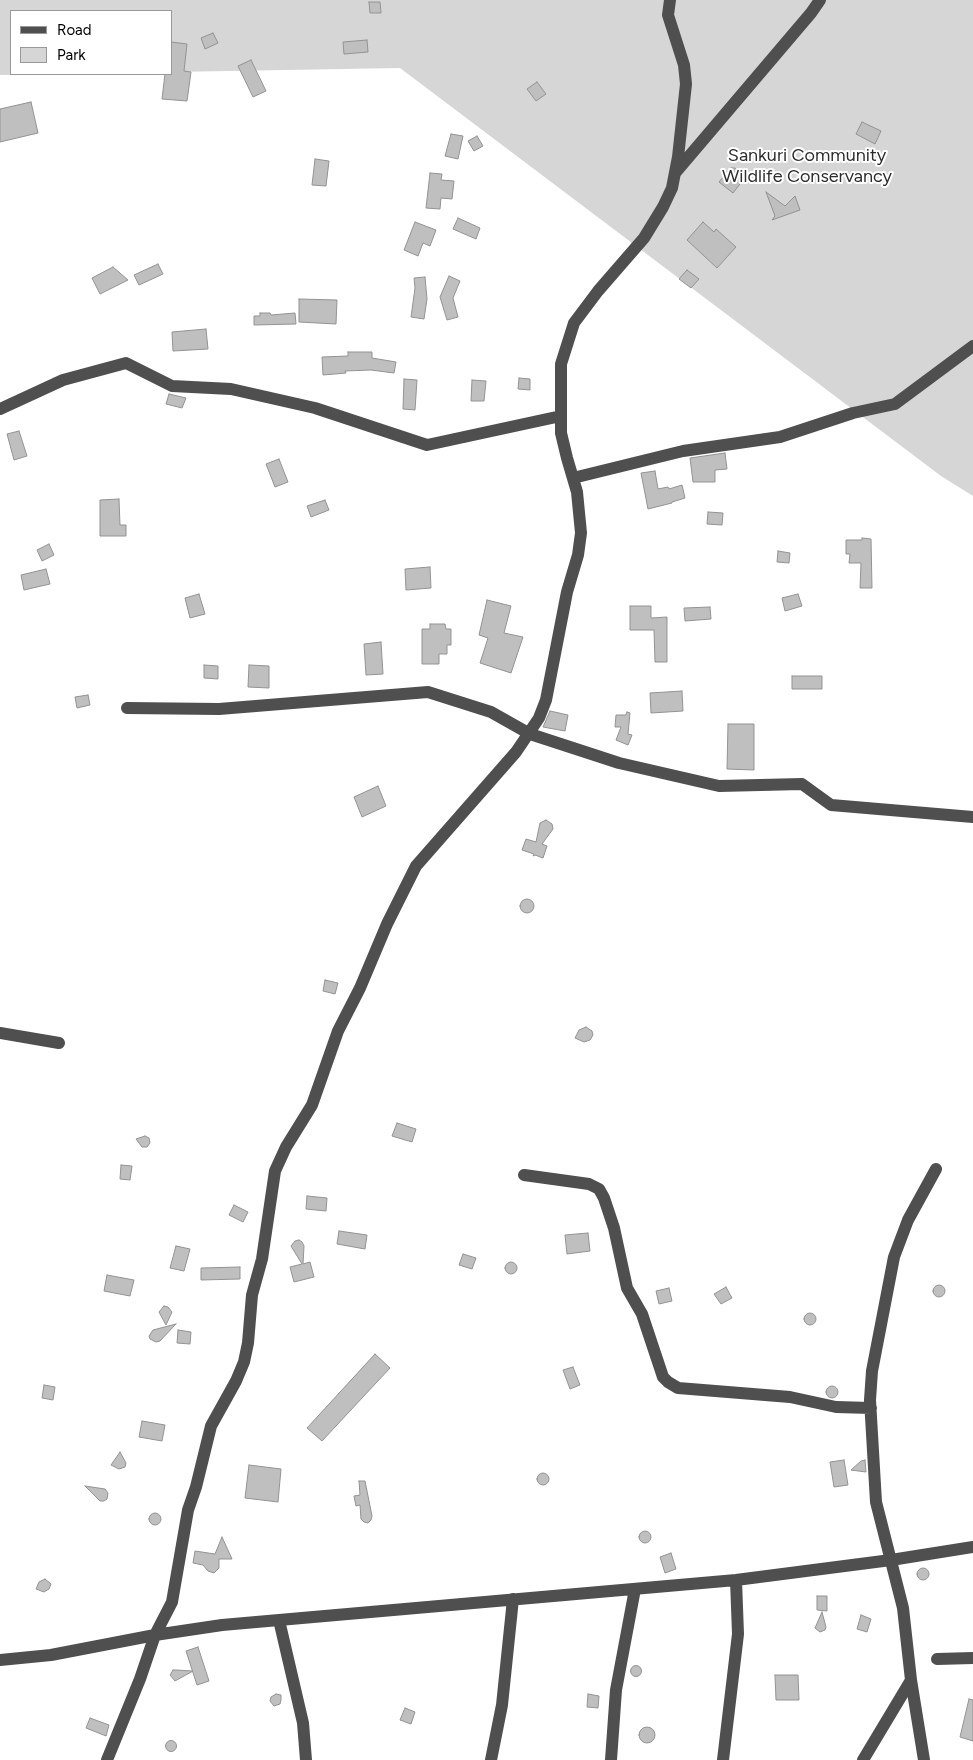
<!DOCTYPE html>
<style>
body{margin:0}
#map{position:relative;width:973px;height:1760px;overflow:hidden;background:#fff;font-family:Figtree,sans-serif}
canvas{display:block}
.legend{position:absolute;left:10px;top:10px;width:162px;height:65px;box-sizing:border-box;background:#fff;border:1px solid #999;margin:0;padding:6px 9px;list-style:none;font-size:15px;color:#000}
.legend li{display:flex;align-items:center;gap:10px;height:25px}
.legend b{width:25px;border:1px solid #999}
</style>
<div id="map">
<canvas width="973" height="1760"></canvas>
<ul class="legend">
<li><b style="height:6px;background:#4f4f4f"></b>Road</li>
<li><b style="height:14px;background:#d6d6d6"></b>Park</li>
</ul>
</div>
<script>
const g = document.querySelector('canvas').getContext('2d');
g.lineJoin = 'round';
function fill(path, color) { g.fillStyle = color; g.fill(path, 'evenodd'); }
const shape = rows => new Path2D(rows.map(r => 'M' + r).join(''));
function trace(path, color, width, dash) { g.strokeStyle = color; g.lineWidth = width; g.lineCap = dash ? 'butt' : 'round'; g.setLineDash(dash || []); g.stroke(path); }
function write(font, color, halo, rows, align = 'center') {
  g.font = font + ' Figtree,sans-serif'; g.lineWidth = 4; g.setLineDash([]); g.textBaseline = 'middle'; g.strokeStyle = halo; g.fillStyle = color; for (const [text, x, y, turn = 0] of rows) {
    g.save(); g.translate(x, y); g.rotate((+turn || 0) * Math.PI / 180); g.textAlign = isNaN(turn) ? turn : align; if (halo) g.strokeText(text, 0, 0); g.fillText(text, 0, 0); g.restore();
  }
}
const green = shape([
 [0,0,973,0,973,496,941,476,400,68,171,72,171,11,11,11,11,74,70,74,0,75]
]);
const building = shape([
 [369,2,380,2,381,13,370,13,369,2],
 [213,33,218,43,205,49,201,38,213,33],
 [367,40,368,52,344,54,343,42,367,40],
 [171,42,187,44,184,71,191,72,187,101,162,99,165,74,171,74,171,42],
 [251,60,266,91,253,97,238,66,251,60],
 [537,82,546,94,536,101,527,89,537,82],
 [31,102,38,133,0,142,0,109,31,102],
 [862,122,881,131,875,144,856,134,862,122],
 [451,134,463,136,458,159,445,156,451,134],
 [477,136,483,146,474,151,468,141,477,136],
 [315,159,329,161,326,186,312,185,315,159],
 [731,168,735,168,746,176,733,193,719,182,731,168],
 [430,173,442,174,441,180,454,181,452,199,441,198,440,209,426,208,430,173],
 [766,192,785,206,795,196,800,210,772,220,775,216,766,192],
 [458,218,480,228,476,239,453,229,458,218],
 [415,222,436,230,430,246,423,243,418,256,404,250,415,222],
 [703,222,714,232,716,229,736,247,717,268,687,240,703,222],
 [158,264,163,274,139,285,134,275,158,264],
 [113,267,128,280,100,294,92,278,113,267],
 [687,270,699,279,691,288,679,279,687,270],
 [449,276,460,281,453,298,458,317,447,320,440,297,449,276],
 [425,277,427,299,424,319,411,317,415,288,414,278,425,277],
 [299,299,337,300,336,324,299,322,299,299],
 [260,313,270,313,271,315,295,313,296,324,254,325,254,316,260,316,260,313],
 [206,329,208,349,173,351,172,332,206,329],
 [348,352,372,352,372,358,396,362,394,373,371,370,345,371,346,373,323,375,322,357,348,356,348,352],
 [519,378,530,379,530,390,518,389,519,378],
 [404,379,417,380,415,410,403,409,404,379],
 [472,380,486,381,484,401,471,401,472,380],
 [169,394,186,398,182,408,166,404,169,394],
 [19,431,27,456,14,460,7,434,19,431],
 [725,453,727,469,715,470,715,482,693,482,690,458,725,453],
 [279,459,288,482,275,487,266,464,279,459],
 [655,471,658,489,668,487,669,489,682,485,685,498,672,502,672,503,648,509,641,473,655,471],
 [119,499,120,525,126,525,126,536,100,536,100,500,119,499],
 [325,500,329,510,311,517,307,506,325,500],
 [708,512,723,513,722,525,707,524,708,512],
 [862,538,871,539,872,588,860,588,861,563,849,563,850,554,846,554,846,540,862,540,862,538],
 [49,544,54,555,42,561,37,550,49,544],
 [778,551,790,553,789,563,777,562,778,551],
 [430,567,431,588,406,590,405,569,430,567],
 [46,569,50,584,24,590,21,575,46,569],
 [199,594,205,614,190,618,185,598,199,594],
 [798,594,802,606,785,611,782,598,798,594],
 [487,600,511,606,504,633,523,637,511,673,480,663,488,638,479,635,487,600],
 [630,606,651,606,651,618,667,617,667,662,655,662,654,630,630,630,630,606],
 [710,607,711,619,685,621,684,608,710,607],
 [430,624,445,624,446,629,451,629,451,645,447,645,447,654,439,654,439,664,422,664,422,629,430,629,430,624],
 [381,642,383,674,366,675,364,644,381,642],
 [204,665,218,666,218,679,204,678,204,665],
 [249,665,269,666,269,688,248,687,249,665],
 [792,676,822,676,822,689,792,689,792,676],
 [682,691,683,711,651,713,650,693,682,691],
 [88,695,90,705,77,708,75,697,88,695],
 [550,711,568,715,565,731,543,727,550,711],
 [627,712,630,713,628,734,632,735,628,745,616,740,621,727,615,727,616,715,626,715,627,712],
 [728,724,754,724,754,770,727,769,728,724],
 [378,786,386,806,362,817,354,797,378,786],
 [546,820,552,824,553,829,542,844,547,846,543,858,535,855,533,856,534,854,522,850,526,839,536,842,540,823,546,820],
 '520 906a7 7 0 1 1 14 0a7 7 0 1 1-14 0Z',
 [325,980,338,983,335,994,323,991,325,980],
 [586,1027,592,1031,593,1035,590,1040,584,1042,575,1038,579,1030,586,1027],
 [397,1123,416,1129,412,1142,392,1136,397,1123],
 [145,1136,149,1138,150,1143,147,1147,142,1147,136,1139,145,1136],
 [121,1165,132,1166,130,1180,120,1179,121,1165],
 [307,1196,327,1198,326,1211,306,1209,307,1196],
 [234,1205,248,1212,243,1222,229,1215,234,1205],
 [339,1231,367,1235,365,1249,337,1244,339,1231],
 [588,1233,590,1251,567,1254,565,1235,588,1233],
 [299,1240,302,1242,304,1246,303,1264,310,1262,314,1277,294,1282,290,1267,302,1264,291,1246,295,1241,299,1240],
 [176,1246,190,1249,184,1271,170,1268,176,1246],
 [463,1254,476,1258,472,1269,459,1265,463,1254],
 '505 1268a6 6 0 1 1 12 0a6 6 0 1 1-12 0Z',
 [240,1267,240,1279,201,1280,201,1268,240,1267],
 [107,1275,134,1280,130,1296,104,1291,107,1275],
 '933 1291a6 6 0 1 1 12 0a6 6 0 1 1-12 0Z',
 [726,1287,732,1298,721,1304,714,1294,726,1287],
 [669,1288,672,1301,659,1304,656,1291,669,1288],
 [164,1306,168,1307,172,1312,166,1325,159,1312,164,1306],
 '804 1319a6 6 0 1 1 12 0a6 6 0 1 1-12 0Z',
 [176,1324,160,1341,156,1342,150,1339,149,1336,153,1330,176,1324],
 [178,1330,191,1332,190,1344,177,1343,178,1330],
 [375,1354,390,1368,322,1441,307,1428,375,1354],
 [573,1367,580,1385,570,1389,563,1370,573,1367],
 [44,1385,55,1387,53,1400,42,1398,44,1385],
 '826 1392a6 6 0 1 1 12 0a6 6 0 1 1-12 0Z',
 [142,1421,165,1425,162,1441,139,1437,142,1421],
 [120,1452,126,1463,125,1467,119,1469,111,1465,120,1452],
 [844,1460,848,1485,834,1487,830,1462,844,1460],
 [865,1460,866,1472,851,1470,861,1461,865,1460],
 [249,1465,281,1469,278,1502,245,1498,249,1465],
 '537 1479a6 6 0 1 1 12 0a6 6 0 1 1-12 0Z',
 [359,1481,365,1481,372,1516,371,1520,368,1523,364,1522,361,1519,360,1505,356,1506,354,1496,360,1495,359,1481],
 [85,1486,105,1489,108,1493,107,1499,104,1501,100,1501,85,1486],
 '149 1519a6 6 0 1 1 12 0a6 6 0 1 1-12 0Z',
 '639 1537a6 6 0 1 1 12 0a6 6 0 1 1-12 0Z',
 [222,1537,232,1559,219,1559,219,1568,214,1573,208,1571,203,1565,193,1563,195,1551,215,1554,222,1537],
 [671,1553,676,1569,665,1573,660,1557,671,1553],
 '917 1574a6 6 0 1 1 12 0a6 6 0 1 1-12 0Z',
 [45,1579,51,1584,49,1589,44,1592,36,1589,39,1582,45,1579],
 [817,1596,827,1596,827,1611,817,1610,817,1596],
 [822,1612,826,1627,825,1630,820,1632,815,1628,822,1612],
 [861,1615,871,1619,867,1632,857,1629,861,1615],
 [198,1647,209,1681,197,1685,186,1651,198,1647],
 '630.5 1671a5.5 5.5 0 1 1 11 0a5.5 5.5 0 1 1-11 0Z',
 [173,1670,176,1670,193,1671,175,1681,170,1675,173,1670],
 [775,1675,798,1675,799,1700,776,1700,775,1675],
 [276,1694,281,1695,281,1700,280,1704,274,1706,270,1701,271,1697,276,1694],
 [588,1694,599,1696,598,1708,587,1707,588,1694],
 [969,1699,973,1700,973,1741,960,1737,969,1699],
 [405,1708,415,1712,411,1724,400,1720,405,1708],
 [90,1718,109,1725,106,1736,86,1728,90,1718],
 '639 1735a8 8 0 1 1 16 0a8 8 0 1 1-16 0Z',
 '165.5 1746a5.5 5.5 0 1 1 11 0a5.5 5.5 0 1 1-11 0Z'
]);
const minor = shape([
 [675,173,811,13,820,0],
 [0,409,63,380,126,363,172,386,231,389,315,408,427,445,561,416],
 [573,478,683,451,780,437,853,413,895,404,973,346],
 [127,708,219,709,428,692,491,712,530,734,619,763,719,786,802,784,831,805,973,817],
 [0,1033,59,1043],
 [524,1175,589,1184,599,1189,604,1198,614,1228,627,1288,642,1314,663,1377,668,1382,678,1388,790,1397,836,1407,871,1408],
 [279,1620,303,1723,306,1760],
 [937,1659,973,1658],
 [0,1660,51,1655,155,1635,222,1625,736,1580,891,1560,973,1547],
 [107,1760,140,1679,155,1635,172,1602,188,1510,196,1487,211,1426,236,1381,244,1362,248,1343,252,1295,262,1259,275,1171,286,1147,312,1105,338,1031,360,988,387,924,416,866,516,752,539,718,546,700,567,592,578,555,581,533,577,492,567,458,561,433,561,364,574,323,598,291,644,238,663,207,672,188,678,157,686,84,684,65,668,15,670,0],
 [491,1760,502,1705,513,1599],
 [611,1760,616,1690,635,1589],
 [723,1760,738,1634,736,1580],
 [863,1760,911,1680],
 [924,1760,911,1680,903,1608,876,1502,870,1400,872,1371,894,1257,908,1220,936,1169]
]);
const parkNames = [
 ["Sankuri Community",807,156],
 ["Wildlife Conservancy",807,177]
];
fill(green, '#d6d6d6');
fill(building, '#bfbfbf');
trace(building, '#939393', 1);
trace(minor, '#4f4f4f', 12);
write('18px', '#2d2d2d', '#fff', parkNames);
</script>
